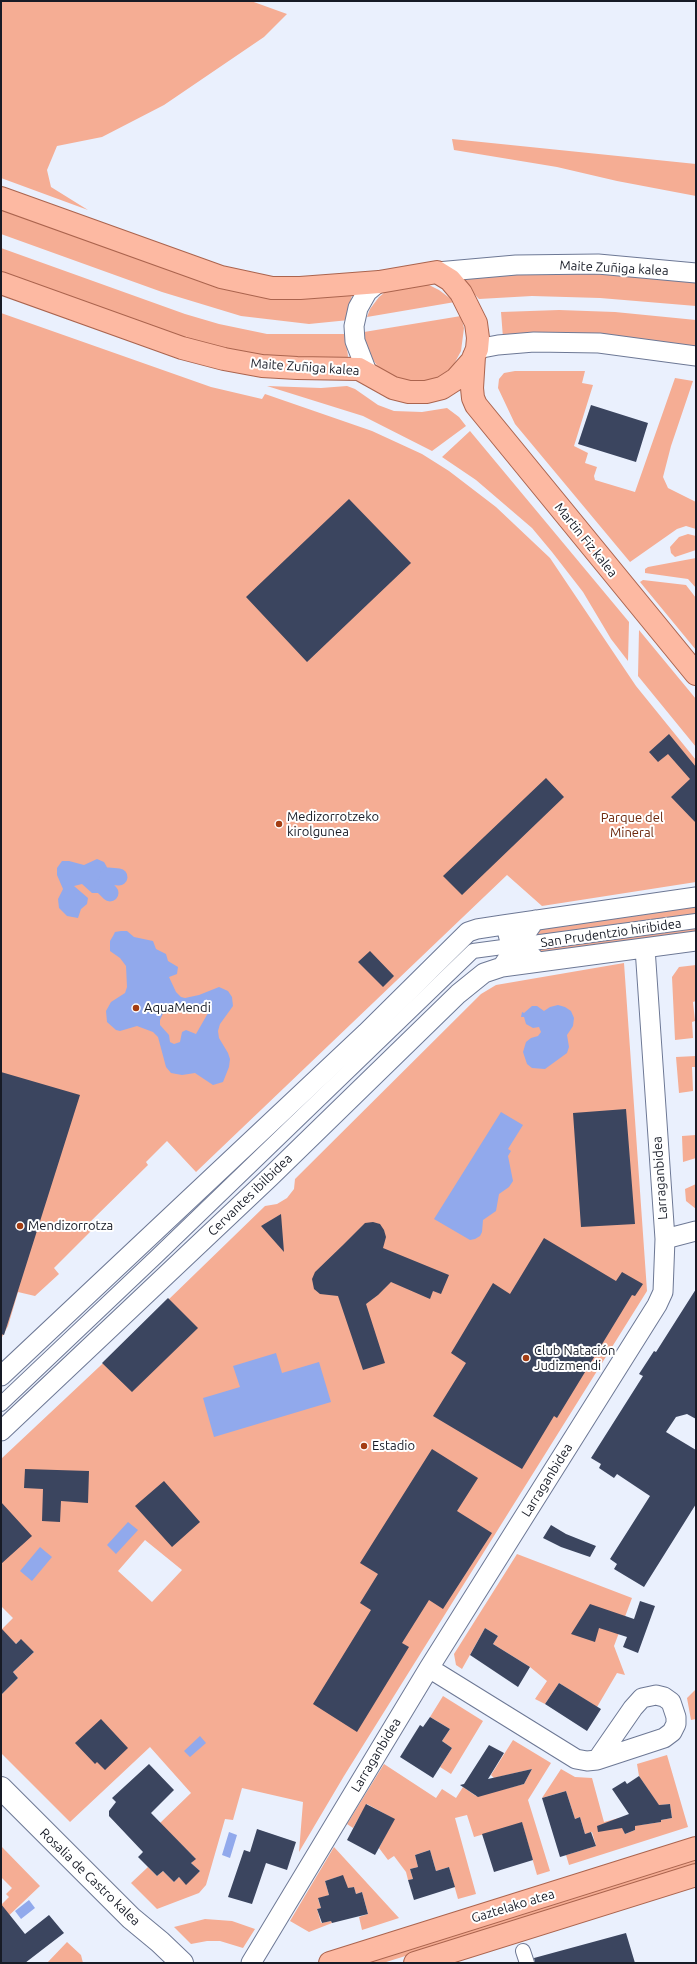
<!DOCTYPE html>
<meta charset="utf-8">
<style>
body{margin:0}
#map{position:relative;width:697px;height:1964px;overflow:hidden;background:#eaf0fd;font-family:Ubuntu,sans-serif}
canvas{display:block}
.frame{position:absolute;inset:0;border:2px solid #171b26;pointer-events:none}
</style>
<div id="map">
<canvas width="697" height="1964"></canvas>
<div class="frame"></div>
</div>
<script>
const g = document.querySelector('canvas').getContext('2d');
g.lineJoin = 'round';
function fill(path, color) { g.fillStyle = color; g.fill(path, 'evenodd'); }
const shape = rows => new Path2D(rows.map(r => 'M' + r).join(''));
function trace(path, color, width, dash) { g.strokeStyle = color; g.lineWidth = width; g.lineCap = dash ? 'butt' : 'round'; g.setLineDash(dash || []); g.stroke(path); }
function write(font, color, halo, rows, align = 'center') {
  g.font = font + ' Ubuntu,sans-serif'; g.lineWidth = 4; g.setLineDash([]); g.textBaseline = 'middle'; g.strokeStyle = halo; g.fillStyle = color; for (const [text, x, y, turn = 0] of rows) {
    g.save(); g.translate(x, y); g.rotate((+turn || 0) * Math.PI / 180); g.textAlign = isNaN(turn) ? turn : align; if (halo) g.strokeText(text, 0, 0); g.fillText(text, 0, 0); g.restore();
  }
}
const green = shape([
 [1,1,251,1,287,14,264,37,164,105,102,137,57,146,47,170,51,187,88,210,1,178],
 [452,139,696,164,696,196,617,181,557,167,454,150],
 [1,204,142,256,352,293,349,320,309,324,241,316,162,292,1,234],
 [1,248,185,314,219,324,267,334,345,334,348,356,347,360,231,355,1,276],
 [543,269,696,278,696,306,600,298,532,296,479,299,458,277],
 [425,283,439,290,455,302,367,317,370,309,379,297,390,288],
 [559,310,615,312,696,320,696,348,503,338,501,312],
 [1,313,211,387,262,399,265,394,372,431,422,454,449,471,496,507,550,558,636,686,696,760,696,882,542,906,507,875,196,1172,167,1141,146,1162,148,1165,89,1223,93,1229,54,1268,59,1274,35,1296,18,1292,8,1326,1,1339],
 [461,316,464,328,461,351,452,368,435,379,417,383,397,380,380,369,368,354,364,340,364,332],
 [515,371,585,371,582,383,593,385,574,446,588,453,585,463,597,467,594,476,595,480,635,492,675,378,693,381,671,446,663,477,668,488,696,502,696,529,686,526,677,529,630,562,515,424,498,388,499,379,504,373],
 [267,386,321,388,347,386,355,389,378,405,394,411,422,412,447,408,459,417,466,426,432,451,363,416],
 [470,431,629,622,628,661,611,639,583,592,552,552,532,528,476,480,442,457],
 [688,534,696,536,696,550,675,557,671,553,670,547,679,537],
 [696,558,696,588,688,579,645,573,645,569,648,567],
 [643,580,686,585,696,598,696,650,640,582],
 [639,630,696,699,696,747,638,676],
 [696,904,696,934,540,958,530,929],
 [624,963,647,1291,344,1776,299,1852,303,1802,242,1788,233,1820,225,1819,206,1885,199,1893,157,1909,131,1883,148,1867,157,1876,163,1871,174,1882,179,1877,186,1884,200,1871,191,1863,195,1858,160,1823,191,1793,150,1747,70,1822,1,1753,1,1693,2,1694,18,1678,13,1672,34,1652,20,1640,16,1644,1,1630,13,1618,1,1606,1,1459,99,1367,265,1206,277,1204,287,1198,294,1189,295,1179,481,994,496,985],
 [145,1540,182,1570,152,1602,118,1571],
 [696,965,696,1001,693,1002,695,1021,692,1022,693,1038,675,1040,672,977,679,967],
 [696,1056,696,1067,692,1067,693,1091,679,1093,676,1057],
 [696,1135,696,1158,683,1162,682,1136],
 [696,1184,696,1209,686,1201,685,1189],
 [517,1554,632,1598,614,1646,625,1675,617,1673,597,1707,559,1683,545,1704,535,1699,547,1681,530,1667,493,1644,498,1636,485,1628,462,1669,456,1665,454,1654],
 [696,1689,696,1719,691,1720,687,1698],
 [443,1696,483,1721,451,1774,440,1767,452,1748,442,1741,450,1729,430,1717],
 [513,1740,551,1763,528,1800,550,1871,537,1875,522,1823,474,1837,467,1815,455,1818,476,1894,458,1899,449,1867,436,1871,430,1850,415,1855,418,1867,410,1869,413,1879,408,1880,406,1872,394,1856,388,1860,379,1848,394,1819,367,1804,353,1828,347,1824,384,1764,436,1798,442,1789,456,1798,463,1787,476,1796,524,1784,532,1769,494,1778,491,1775],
 [667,1755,688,1827,569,1865,566,1855,596,1846,592,1832,585,1834,580,1817,575,1819,566,1791,542,1798,561,1769,575,1777,592,1778,604,1822,619,1818,625,1834,635,1830,634,1823,640,1825,661,1822,661,1820,672,1818,670,1804,660,1805,661,1809,639,1776,637,1764],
 [1,1846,40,1886,1,1923,1,1905,9,1897,6,1894,12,1888,1,1877],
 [334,1847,399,1918,362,1930,359,1917,368,1914,362,1892,356,1894,354,1887,345,1889,341,1876,325,1881,329,1895,318,1899,321,1908,317,1909,321,1923,331,1921,332,1923,309,1932,290,1921],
 [696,1856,696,1865,383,1963,356,1963],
 [205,1919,232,1921,255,1929,243,1948,220,1941,207,1941,191,1944,174,1927],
 [67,1942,81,1955,83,1963,47,1963]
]);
const water = shape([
 [97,859,104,862,108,869,108,879,98,893,92,893,82,884,74,886,88,898,87,904,81,909,78,918,67,916,59,908,58,899,63,889,57,875,57,868,62,861,69,861,84,865],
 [121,931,127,931,134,937,153,941,156,949,166,954,168,961,178,967,177,974,169,977,176,992,181,997,185,998,199,995,219,987,228,991,232,997,233,1006,220,1024,218,1031,219,1038,228,1053,230,1059,229,1067,223,1082,213,1085,195,1073,182,1075,171,1073,166,1067,158,1037,153,1032,137,1026,120,1031,116,1030,107,1022,106,1011,111,1002,125,993,127,987,126,966,120,958,110,951,110,941,113,936,115,932],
 [173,1004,185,1009,200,1007,208,1013,196,1034,186,1030,182,1032,180,1042,174,1044,170,1042,169,1035,160,1025,160,1020,166,1007],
 [558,1005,565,1007,571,1011,574,1018,573,1026,567,1035,569,1047,567,1053,545,1069,532,1068,527,1064,523,1052,526,1042,531,1038,538,1036,541,1032,539,1027,533,1028,526,1024,524,1017,521,1017,522,1012,524,1013,532,1006,537,1006,544,1011,550,1007],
 [501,1112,523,1125,508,1149,511,1151,508,1156,513,1181,509,1187,499,1194,496,1211,483,1220,482,1232,480,1236,475,1239,470,1240,434,1219],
 [276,1353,282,1373,319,1362,331,1402,214,1437,203,1398,240,1387,233,1366],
 [128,1522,138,1530,116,1554,107,1545],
 [40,1547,52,1557,32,1581,20,1571],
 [200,1736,206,1743,190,1757,184,1751],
 [229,1832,237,1835,230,1858,222,1855],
 [29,1900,35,1908,21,1919,15,1911]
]);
const canal = shape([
 [108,876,119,877],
 [103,886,110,893]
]);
const building = shape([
 [591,405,648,423,636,462,578,444],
 [349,499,411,563,307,662,246,597],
 [669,734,696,767,696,823,671,797,690,779,668,754,658,762,649,752],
 [546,778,564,797,462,895,443,876],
 [370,951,394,976,383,987,358,962],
 [1,1072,80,1095,4,1335,1,1334],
 [626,1109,635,1224,581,1227,573,1113],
 [281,1214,284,1252,261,1226],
 [373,1222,380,1224,384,1230,386,1237,383,1248,449,1275,441,1294,433,1291,430,1299,391,1282,378,1295,366,1304,385,1363,363,1370,338,1296,320,1294,314,1289,312,1279,315,1272,343,1245,365,1223],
 [544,1238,616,1281,622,1272,643,1284,635,1296,632,1295,557,1418,554,1416,522,1469,433,1416,466,1363,451,1353,493,1283,510,1294],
 [696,1289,696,1419,687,1414,676,1417,666,1432,696,1450,696,1504,644,1587,614,1569,617,1564,610,1559,650,1496,617,1474,614,1478,599,1468,601,1464,591,1458,643,1376,639,1374,654,1351,656,1352],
 [168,1298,198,1328,132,1392,102,1363],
 [432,1449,478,1478,457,1511,492,1533,443,1609,429,1600,402,1643,409,1647,357,1732,313,1704,371,1610,360,1603,378,1574,360,1563],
 [25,1469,89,1471,88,1503,61,1501,60,1522,42,1521,43,1489,24,1488],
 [164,1481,200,1522,172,1547,135,1506],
 [1,1502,32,1536,1,1564],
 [551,1525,566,1534,596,1546,590,1557,561,1547,543,1538],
 [640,1601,655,1606,638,1653,623,1647,627,1637,599,1628,595,1642,571,1634,590,1604,634,1619],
 [1,1628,16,1644,21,1639,34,1652,13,1672,18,1678,1,1695],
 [485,1628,498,1636,493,1644,530,1667,518,1687,470,1655],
 [559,1683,601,1709,587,1731,545,1704],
 [430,1717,450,1729,442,1741,452,1748,433,1778,400,1757,420,1725,423,1727],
 [101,1719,128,1748,105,1770,97,1762,95,1764,75,1743],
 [489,1745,504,1753,488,1779,532,1769,524,1784,478,1797,460,1785,464,1784],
 [149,1764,174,1790,151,1813,196,1859,191,1863,200,1871,186,1885,179,1877,174,1882,163,1871,157,1876,138,1857,143,1852,109,1816,109,1811,116,1802,112,1798],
 [639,1776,659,1805,670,1804,672,1818,661,1820,661,1822,635,1826,635,1830,625,1834,622,1828,598,1832,597,1826,629,1814,612,1789,625,1781,627,1784],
 [566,1791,575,1819,580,1817,585,1834,591,1832,596,1846,560,1857,542,1798],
 [366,1804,395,1819,375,1855,347,1840],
 [522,1822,533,1860,494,1872,482,1834],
 [257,1829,296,1842,287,1870,266,1863,252,1904,228,1897,244,1850,250,1852],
 [430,1850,436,1871,449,1867,455,1887,414,1900,408,1880,413,1879,410,1869,418,1867,415,1855],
 [343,1875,348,1888,354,1887,356,1894,362,1892,368,1914,332,1923,331,1921,322,1923,317,1909,321,1908,318,1898,329,1895,325,1881],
 [1,1904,25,1934,49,1915,64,1933,25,1963,1,1963],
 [626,1933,635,1963,535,1963,534,1958]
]);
const pedestrian = shape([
 [1,1404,157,1256,473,951,696,921],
 [523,1951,527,1963]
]);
const minor = shape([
 [437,272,516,265,598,264,696,273],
 [477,349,498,345,534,342,599,343,696,356],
 [367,372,355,341,354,326,358,308,367,292,379,282],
 [535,920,526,933,525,944,527,951,537,962],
 [502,967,510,955,511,946,507,930,503,925],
 [665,1239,696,1231],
 [1,1376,366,1033,468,932,477,929,503,925,696,897],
 [1,1431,270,1177,458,994,484,973,502,967,696,941],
 [429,1668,576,1759,587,1761,597,1760,664,1738,672,1732,676,1724,676,1717,671,1702,664,1697,656,1695,642,1698,633,1708,597,1760],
 [251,1963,429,1668,657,1305,663,1292,665,1239,645,948]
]);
const tertiary = shape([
 [1,1788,131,1918,160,1942,182,1963]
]);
const primary = shape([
 [1,198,221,277,272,288,300,288,340,285,379,282,437,272,450,280,461,293,476,323,478,338,477,349,472,361,456,379,442,388,426,392,409,392,393,388,359,369,297,368,262,366,224,359,182,348,1,283],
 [474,356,472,388,473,398,476,405,696,674],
 [330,1963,696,1848],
 [415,1963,696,1875]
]);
const markers = [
 [279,824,4,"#a33d13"],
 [136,1008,4,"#a33d13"],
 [20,1226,4,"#a33d13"],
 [526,1358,4,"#a33d13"],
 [364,1446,4,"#a33d13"]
];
const streetNames = [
 ["Maite Zuñiga kalea",614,268,3],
 ["Maite Zuñiga kalea",305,367,4],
 ["Martin Fiz kalea",586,540,51],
 ["San Prudentzio hiribidea",611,933,-8],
 ["Larraganbidea",660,1178,-94],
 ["Cervantes ibilbidea",250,1195,-44],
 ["Larraganbidea",547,1480,-58],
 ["Larraganbidea",376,1755,-59],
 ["Rosalia de Castro kalea",90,1877,44],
 ["Gaztelako atea",513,1906,-17]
];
const poiNames = [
 ["Medizorrotzeko",287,817],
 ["kirolgunea",287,832],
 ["AquaMendi",144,1008],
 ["Mendizorrotza",28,1226],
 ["Club Natación",534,1351],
 ["Judizmendi",534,1366],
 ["Estadio",372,1446]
];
const parkNames = [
 ["Parque del",632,818],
 ["Mineral",632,833]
];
fill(green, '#f5ad94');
fill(water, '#91a9ec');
trace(canal, '#91a9ec', 17);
fill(building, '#3b455f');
trace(pedestrian, '#6d7895', 16);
trace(minor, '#6d7895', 21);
trace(tertiary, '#6d7895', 24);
trace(primary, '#ab644e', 24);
trace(pedestrian, '#fff', 14);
trace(minor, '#fff', 19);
trace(tertiary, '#fff', 22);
trace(primary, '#fdb9a2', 22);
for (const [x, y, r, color] of markers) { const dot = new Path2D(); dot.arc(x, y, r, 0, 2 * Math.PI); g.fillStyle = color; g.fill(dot); trace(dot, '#fff', 1.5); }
write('13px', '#171b26', '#fff', streetNames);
write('13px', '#171b26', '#fff', poiNames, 'left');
write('13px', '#6c270b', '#fff', parkNames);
</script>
